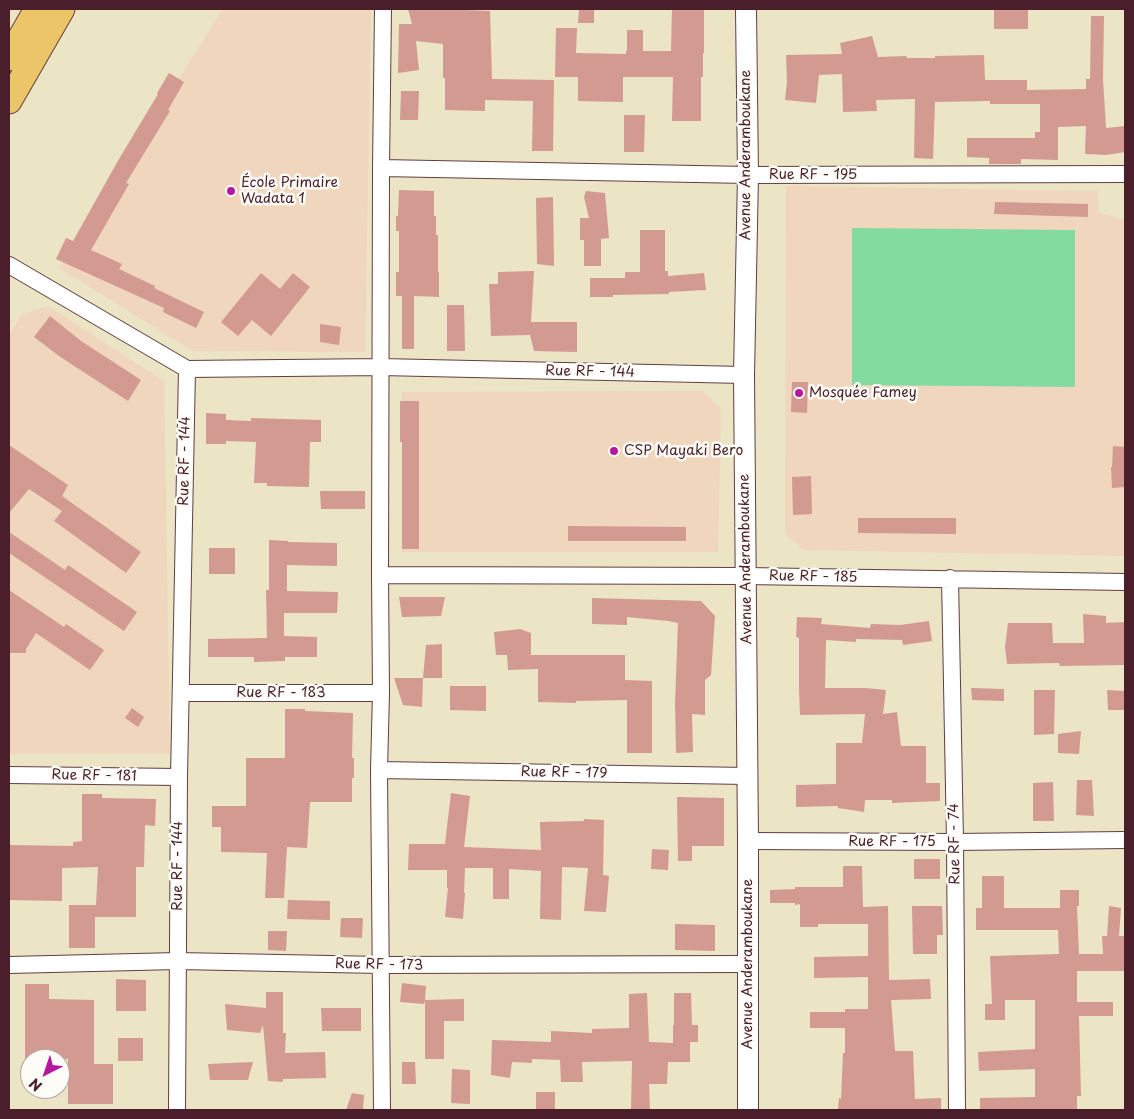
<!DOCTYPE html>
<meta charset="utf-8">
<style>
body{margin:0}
#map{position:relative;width:1134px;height:1119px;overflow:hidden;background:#ebe4c5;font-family:"Playpen Sans",sans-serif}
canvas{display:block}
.frame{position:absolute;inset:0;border:10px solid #4a1f2b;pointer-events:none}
.north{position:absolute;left:20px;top:1049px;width:50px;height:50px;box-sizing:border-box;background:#fdfcf7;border:1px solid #b5a4a5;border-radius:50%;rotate:221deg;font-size:14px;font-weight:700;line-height:20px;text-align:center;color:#4a1f2b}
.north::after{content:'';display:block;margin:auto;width:18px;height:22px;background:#b5179e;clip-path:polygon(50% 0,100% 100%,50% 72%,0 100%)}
</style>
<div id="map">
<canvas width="1134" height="1119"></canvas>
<div class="frame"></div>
<div class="north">N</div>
</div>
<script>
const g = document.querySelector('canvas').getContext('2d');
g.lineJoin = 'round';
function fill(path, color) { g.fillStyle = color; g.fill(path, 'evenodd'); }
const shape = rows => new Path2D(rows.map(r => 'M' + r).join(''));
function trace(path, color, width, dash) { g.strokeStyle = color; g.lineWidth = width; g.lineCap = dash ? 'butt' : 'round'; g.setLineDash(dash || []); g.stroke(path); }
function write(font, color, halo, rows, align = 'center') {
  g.font = font + ' "Playpen Sans",sans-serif'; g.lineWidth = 5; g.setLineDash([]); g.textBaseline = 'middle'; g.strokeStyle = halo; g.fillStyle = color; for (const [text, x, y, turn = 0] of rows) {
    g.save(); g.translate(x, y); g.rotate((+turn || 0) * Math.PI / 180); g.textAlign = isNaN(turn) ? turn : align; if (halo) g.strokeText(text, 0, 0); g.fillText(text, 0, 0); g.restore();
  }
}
const built = shape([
 [223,9,371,9,365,352,193,351,59,268],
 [786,186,1098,191,1099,213,1125,220,1125,556,804,550,785,534],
 [48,306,164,381,170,754,9,754,9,335,22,315],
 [703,391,721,409,718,552,402,552,402,392]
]);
const green = shape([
 [852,228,1075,230,1075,387,852,385]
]);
const building = shape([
 [408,9,463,9,463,10,490,11,492,79,554,80,553,151,532,151,533,101,485,100,485,111,445,110,445,78,443,78,443,44,416,41,419,70,398,73,399,24,412,24],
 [579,9,594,9,594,23,578,23],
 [672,9,704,9,704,53,703,53,703,77,701,77,701,121,672,121,673,77,623,77,623,102,578,101,578,77,555,77,556,28,577,28,576,53,626,54,626,51,627,51,627,30,643,30,643,51,671,51],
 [994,9,1028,9,1028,29,994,29],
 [1091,16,1104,16,1103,79,1106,128,1125,126,1125,152,1106,155,1085,154,1086,126,1058,127,1058,160,1021,159,1021,164,989,164,989,158,967,157,967,138,1035,138,1035,132,1040,132,1040,104,990,104,990,101,935,102,933,159,914,158,915,99,876,100,877,111,843,112,842,74,819,75,816,103,785,100,787,82,786,55,842,54,840,43,872,36,878,57,906,56,907,58,935,58,935,56,984,55,985,80,1027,80,1027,90,1086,89,1086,79,1090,79],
 [169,73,184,82,168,110,170,111,126,183,129,184,91,250,122,264,119,269,155,286,154,288,204,312,196,328,163,312,164,308,56,259,66,238,73,241,119,159,158,94,157,93],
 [401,91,419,91,418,120,400,120],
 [624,115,645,115,644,152,624,152],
 [399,190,434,191,434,216,436,216,436,235,438,235,438,272,439,272,439,297,414,296,414,349,402,349,402,296,396,296,396,272,399,272,399,231,396,231,396,216,398,216],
 [586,191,605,193,609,238,601,239,601,266,584,266,584,240,580,240,580,218,589,218,584,197],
 [553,197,554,266,537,264,536,198],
 [995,202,1088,204,1088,217,994,214],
 [640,230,665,230,665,271,668,271,668,276,704,273,706,290,669,292,669,294,613,295,613,297,590,297,590,278,625,278,625,272,640,272],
 [534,271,531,322,577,322,577,352,534,351,530,335,491,336,489,284,498,284,498,272],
 [261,273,280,289,293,273,310,287,271,336,252,320,238,336,221,322],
 [447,305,464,305,465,351,447,351],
 [50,316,81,341,141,380,128,401,59,356,34,337],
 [320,324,341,327,339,345,320,342],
 [792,382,808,382,807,413,791,412],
 [400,401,419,401,419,549,402,549,402,442,400,442],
 [206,413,226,414,226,420,251,421,251,418,321,420,321,442,310,442,309,487,267,486,267,483,254,483,256,442,226,441,226,444,206,444],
 [9,445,68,485,62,496,141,552,126,573,54,521,62,511,29,489,9,513],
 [1113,446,1125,447,1124,474,1125,487,1112,488,1111,467,1112,467],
 [811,476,812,514,793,515,792,477],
 [320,491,365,491,365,509,321,509],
 [858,518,956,518,956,534,858,533],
 [568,526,686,527,686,541,568,541],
 [9,532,65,570,68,565,137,612,124,631,9,553],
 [269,540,288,541,288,542,337,543,337,566,287,565,287,591,338,592,337,613,284,613,284,636,317,637,317,657,285,657,285,661,254,662,254,657,208,657,208,639,267,638,266,590,269,590],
 [209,548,235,548,235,574,209,574],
 [9,590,64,627,66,624,104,650,90,670,36,633,26,649,26,653,9,653],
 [399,597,445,597,441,616,402,617],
 [592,598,701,601,715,616,711,675,705,680,705,715,692,714,693,752,676,753,675,703,678,623,668,621,627,617,627,625,592,624],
 [1083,614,1106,616,1106,623,1125,622,1125,665,1060,666,1059,663,1007,664,1005,647,1008,623,1052,623,1053,643,1084,643],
 [797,617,822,618,821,624,870,628,871,624,900,625,929,621,932,641,903,645,902,640,856,639,856,642,826,640,825,688,866,688,886,690,883,714,897,712,901,746,926,746,926,783,940,783,940,801,892,803,892,800,865,800,864,812,838,808,838,806,796,807,796,785,836,784,836,743,862,743,865,714,800,715,799,689,799,638,796,637],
 [520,629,531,633,531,655,625,655,625,680,652,681,652,753,627,753,627,700,576,701,576,703,538,702,538,669,508,670,507,655,496,655,494,632],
 [442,644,442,678,423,678,426,645],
 [394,678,423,678,422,707,403,705],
 [450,686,486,686,486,711,450,710],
 [971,688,1004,689,1004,701,972,700],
 [1034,690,1055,690,1054,734,1034,735],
 [1107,690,1125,691,1125,710,1108,710],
 [132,708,144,717,138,727,125,718],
 [285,709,305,709,305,711,353,713,352,758,354,758,354,778,352,778,352,802,310,802,307,848,287,847,284,898,265,898,267,853,221,852,221,827,212,827,212,806,246,806,246,758,285,758],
 [1081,731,1079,754,1058,753,1058,734],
 [1077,780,1092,780,1094,816,1076,815],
 [1053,782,1054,821,1033,821,1033,783],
 [451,793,470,796,464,847,541,850,540,822,584,821,584,819,604,820,603,875,609,876,606,912,584,911,588,868,562,867,561,920,540,919,541,871,509,869,509,899,493,899,493,868,465,868,464,893,465,893,463,919,445,917,448,888,447,888,447,870,408,870,409,844,445,844],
 [82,794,102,794,102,798,156,799,155,826,145,825,144,867,136,867,136,917,95,917,95,948,69,948,69,905,96,905,98,867,63,868,62,869,62,901,9,900,9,845,73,846,73,842,82,841],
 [677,797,724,798,724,846,692,846,692,861,678,861],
 [652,849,669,850,668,870,651,869],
 [914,859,940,859,940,879,914,879],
 [843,866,862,866,863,907,888,906,889,980,930,979,931,999,891,1000,895,1051,913,1051,915,1099,941,1098,941,1110,838,1110,839,1098,841,1099,843,1053,845,1053,845,1028,810,1028,810,1012,845,1012,845,1009,868,1009,868,977,814,978,814,957,868,956,868,924,818,924,818,927,800,927,800,904,795,905,795,903,770,903,770,890,795,889,795,887,843,887],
 [982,876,1004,876,1004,908,1060,908,1060,890,1079,890,1079,906,1077,906,1079,954,1103,954,1102,936,1107,936,1109,906,1121,908,1119,936,1125,936,1125,971,1077,971,1077,1002,1113,1002,1113,1016,1079,1016,1081,1096,1077,1096,1077,1110,980,1110,980,1098,1035,1097,1035,1069,979,1071,978,1052,1035,1049,1035,1000,1005,1000,1005,1020,985,1020,985,1004,992,1004,990,956,1059,954,1058,930,976,930,976,908,982,908],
 [288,900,330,901,330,920,287,919],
 [912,906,942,906,943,935,937,935,937,954,913,954],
 [341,918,363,918,362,938,340,937],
 [675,924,715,925,715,951,675,950],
 [268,931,287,931,286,951,268,950],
 [116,979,146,980,146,1011,116,1011],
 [402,983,426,986,425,1000,464,999,464,1021,444,1021,444,1059,425,1059,425,1001,424,1004,400,1002],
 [25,984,49,984,49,999,94,1000,94,1064,113,1064,113,1104,68,1104,68,1059,25,1059],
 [266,992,283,992,283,1033,286,1033,285,1053,325,1052,326,1078,283,1079,283,1082,268,1081,263,1025,260,1033,227,1030,225,1004,266,1008],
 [647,993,649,1042,673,1043,673,1025,674,1025,674,993,691,993,692,1025,698,1025,698,1042,690,1042,690,1062,668,1062,667,1084,649,1084,650,1110,631,1110,632,1061,582,1062,583,1082,561,1082,560,1060,532,1059,532,1063,512,1062,510,1078,491,1075,492,1040,551,1042,551,1031,592,1033,592,1029,629,1028,629,994],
 [321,1008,361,1008,361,1031,322,1031],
 [118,1038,143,1038,143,1061,118,1061],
 [253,1062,248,1080,210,1080,208,1064],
 [402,1062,415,1062,416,1084,402,1084],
 [452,1069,470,1070,470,1104,451,1103],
 [536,1092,555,1092,555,1110,536,1110],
 [352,1093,364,1095,363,1110,346,1110]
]);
const minor = shape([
 [381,168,748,175,1125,174],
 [9,265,187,369],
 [380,575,746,576,1125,582],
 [950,578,955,842,957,1110],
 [181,693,381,693],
 [379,770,748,776],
 [9,775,179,777],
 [748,841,955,842,1125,840],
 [9,965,178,961,381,965,748,964],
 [177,1110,179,777,187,369,381,367,744,375],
 [382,1110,379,770,381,693,380,575,381,168,383,9]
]);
const tertiary = shape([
 [746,9,748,175,744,375,748,841,748,1110]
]);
const primary = shape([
 [9,58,37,9],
 [9,101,62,9]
]);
const markers = [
 [231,191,5,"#b5179e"],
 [799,393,5,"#b5179e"],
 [614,451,5,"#b5179e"]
];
const streetNames = [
 ["Avenue Anderamboukane",746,155,-90],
 ["Rue RF - 195",813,175],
 ["Rue RF - 144",590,372,1],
 ["Rue RF - 144",185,461,-89],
 ["Avenue Anderamboukane",746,559,-91],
 ["Rue RF - 185",813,577,1],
 ["Rue RF - 183",281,693],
 ["Rue RF - 179",564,773,1],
 ["Rue RF - 181",94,776,1],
 ["Rue RF - 175",892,842],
 ["Rue RF - 74",955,844,-91],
 ["Rue RF - 144",178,866,-90],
 ["Avenue Anderamboukane",748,964,-90],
 ["Rue RF - 173",379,965,1]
];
const poiNames = [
 ["École Primaire",241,183],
 ["Wadata 1",241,199],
 ["Mosquée Famey",809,393],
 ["CSP Mayaki Bero",624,451]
];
fill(built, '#efd6bc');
fill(green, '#84db9f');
fill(building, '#d39a92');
trace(minor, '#623d42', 18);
trace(tertiary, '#623d42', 22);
trace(primary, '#623d42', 27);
trace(minor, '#fff', 16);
trace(tertiary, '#fff', 20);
trace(primary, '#edc569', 25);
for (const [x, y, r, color] of markers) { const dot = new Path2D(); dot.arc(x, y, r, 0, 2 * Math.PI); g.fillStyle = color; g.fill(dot); trace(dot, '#fdfcf7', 2); }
write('14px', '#4a1f2b', '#fdfcf7', streetNames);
write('14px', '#4a1f2b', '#fdfcf7', poiNames, 'left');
</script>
